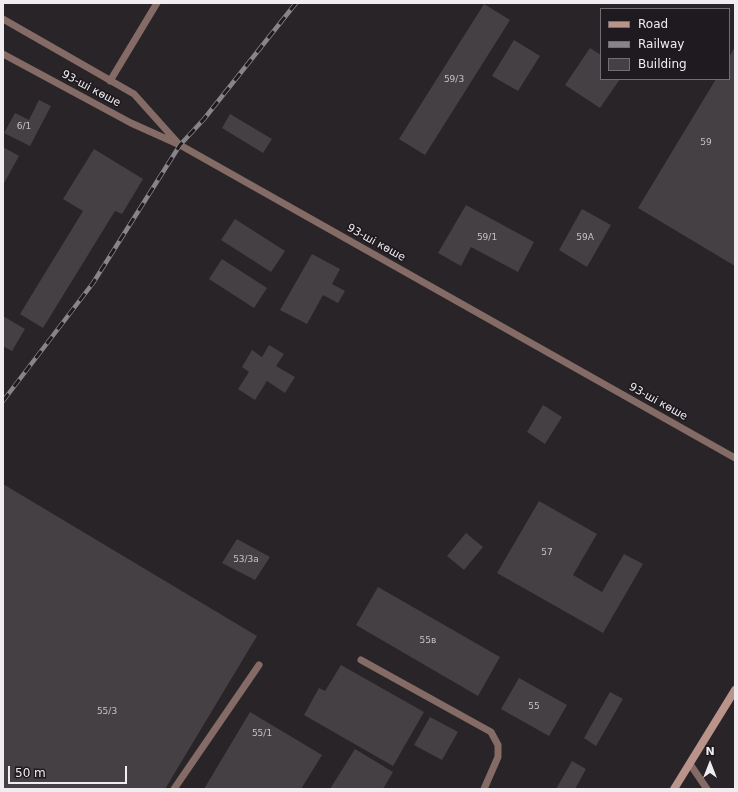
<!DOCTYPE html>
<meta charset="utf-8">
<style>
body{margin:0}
#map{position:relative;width:738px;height:792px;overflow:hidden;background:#282428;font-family:"DejaVu Sans",sans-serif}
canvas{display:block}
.frame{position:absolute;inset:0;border:4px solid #f0edf0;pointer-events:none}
.legend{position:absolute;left:600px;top:8px;width:130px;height:72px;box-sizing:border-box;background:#1f1a1f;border:1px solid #736e73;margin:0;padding:5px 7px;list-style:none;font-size:12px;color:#f0edf0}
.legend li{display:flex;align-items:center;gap:8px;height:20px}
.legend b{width:20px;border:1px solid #736e73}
.north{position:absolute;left:690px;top:744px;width:40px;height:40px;-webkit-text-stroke:3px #1f1a1f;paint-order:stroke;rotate:0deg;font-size:11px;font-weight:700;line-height:16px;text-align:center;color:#f0edf0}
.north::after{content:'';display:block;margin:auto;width:14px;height:18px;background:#f0edf0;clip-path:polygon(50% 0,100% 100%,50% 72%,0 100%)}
.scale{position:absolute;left:8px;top:766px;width:119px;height:18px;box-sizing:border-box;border:2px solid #f0edf0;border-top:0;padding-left:5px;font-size:12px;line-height:14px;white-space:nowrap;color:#f0edf0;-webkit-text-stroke:3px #1f1a1f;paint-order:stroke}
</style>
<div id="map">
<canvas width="738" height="792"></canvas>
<div class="frame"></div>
<ul class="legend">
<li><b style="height:5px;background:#ba938a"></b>Road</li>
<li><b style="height:5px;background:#888488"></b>Railway</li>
<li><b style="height:11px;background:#454044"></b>Building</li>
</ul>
<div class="north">N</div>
<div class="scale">50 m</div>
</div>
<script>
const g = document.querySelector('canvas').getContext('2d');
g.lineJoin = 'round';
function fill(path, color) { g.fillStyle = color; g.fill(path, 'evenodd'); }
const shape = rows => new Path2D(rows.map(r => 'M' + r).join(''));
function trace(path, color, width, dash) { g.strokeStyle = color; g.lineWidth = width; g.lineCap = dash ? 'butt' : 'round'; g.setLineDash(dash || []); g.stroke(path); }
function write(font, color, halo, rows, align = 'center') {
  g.font = font + ' "DejaVu Sans",sans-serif'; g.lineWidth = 3.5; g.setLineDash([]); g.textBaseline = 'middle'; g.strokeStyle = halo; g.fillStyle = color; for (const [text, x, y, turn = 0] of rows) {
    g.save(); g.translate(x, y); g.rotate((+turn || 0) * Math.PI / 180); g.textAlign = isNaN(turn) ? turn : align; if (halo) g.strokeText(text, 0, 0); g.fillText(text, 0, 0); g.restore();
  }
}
const building = shape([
 [484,4,510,20,425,155,399,139],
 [514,40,540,56,518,91,492,76],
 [735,47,735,266,638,208,716,79,729,79,729,57],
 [590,48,601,55,601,79,620,79,600,108,565,85],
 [39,100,51,106,30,146,4,133,15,113,29,120],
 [230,114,272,139,263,153,222,128],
 [3,147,19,156,3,185],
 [94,149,143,179,122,214,115,211,43,328,20,314,83,211,63,199],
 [466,205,534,242,518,272,471,247,461,266,438,253],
 [582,209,611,225,587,267,559,250],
 [235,219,285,251,271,272,221,240],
 [312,254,340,269,332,284,345,291,338,303,323,295,307,324,280,310],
 [222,259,267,288,254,308,209,279],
 [3,316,25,329,12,351,3,346],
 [269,345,284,354,276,366,295,377,285,393,267,381,255,400,238,389,249,372,242,367,252,350,262,357],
 [543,405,562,417,545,444,527,432],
 [3,484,257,636,165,789,3,789],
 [539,501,597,534,573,575,602,592,624,554,643,564,603,633,497,573],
 [466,533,483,547,464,570,447,556],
 [237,539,270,557,255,580,222,563],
 [378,587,500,657,478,696,356,625],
 [341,665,424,712,393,766,304,715,319,688,325,691],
 [519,678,567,705,549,736,501,709],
 [610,692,623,699,596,746,584,738],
 [250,712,322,755,301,789,204,789],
 [430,717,458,732,442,760,414,745],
 [355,749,393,772,383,789,330,789],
 [572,761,586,769,575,789,556,789]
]);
const lane = shape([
 [3,19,134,94,177,142],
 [3,54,131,123,180,145,735,458],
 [110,81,157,3],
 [361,660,491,732,498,745,498,757,484,789],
 [690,764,707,789],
 [174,789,259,665]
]);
const secondary = shape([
 [674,789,735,690]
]);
const rail = shape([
 [3,401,93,283,180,145,204,119,296,3]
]);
const numberNames = [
 ["59/3",454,80],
 ["6/1",24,127],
 ["59",706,143],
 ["59/1",487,238],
 ["59А",585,238],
 ["57",547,553],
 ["53/3а",246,560],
 ["55в",428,641],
 ["55",534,707],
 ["55/3",107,712],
 ["55/1",262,734]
];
const streetNames = [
 ["93-ші көше",91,89,28],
 ["93-ші көше",376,243,29],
 ["93-ші көше",658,402,29]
];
fill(building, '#454044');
trace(lane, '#846b66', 7);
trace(secondary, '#ba938a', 8);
trace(rail, '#888488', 4.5);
trace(rail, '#1f1a1f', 3, [9]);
write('9px', '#c5c2c5', null, numberNames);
write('11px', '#f0edf0', '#1f1a1f', streetNames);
</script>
